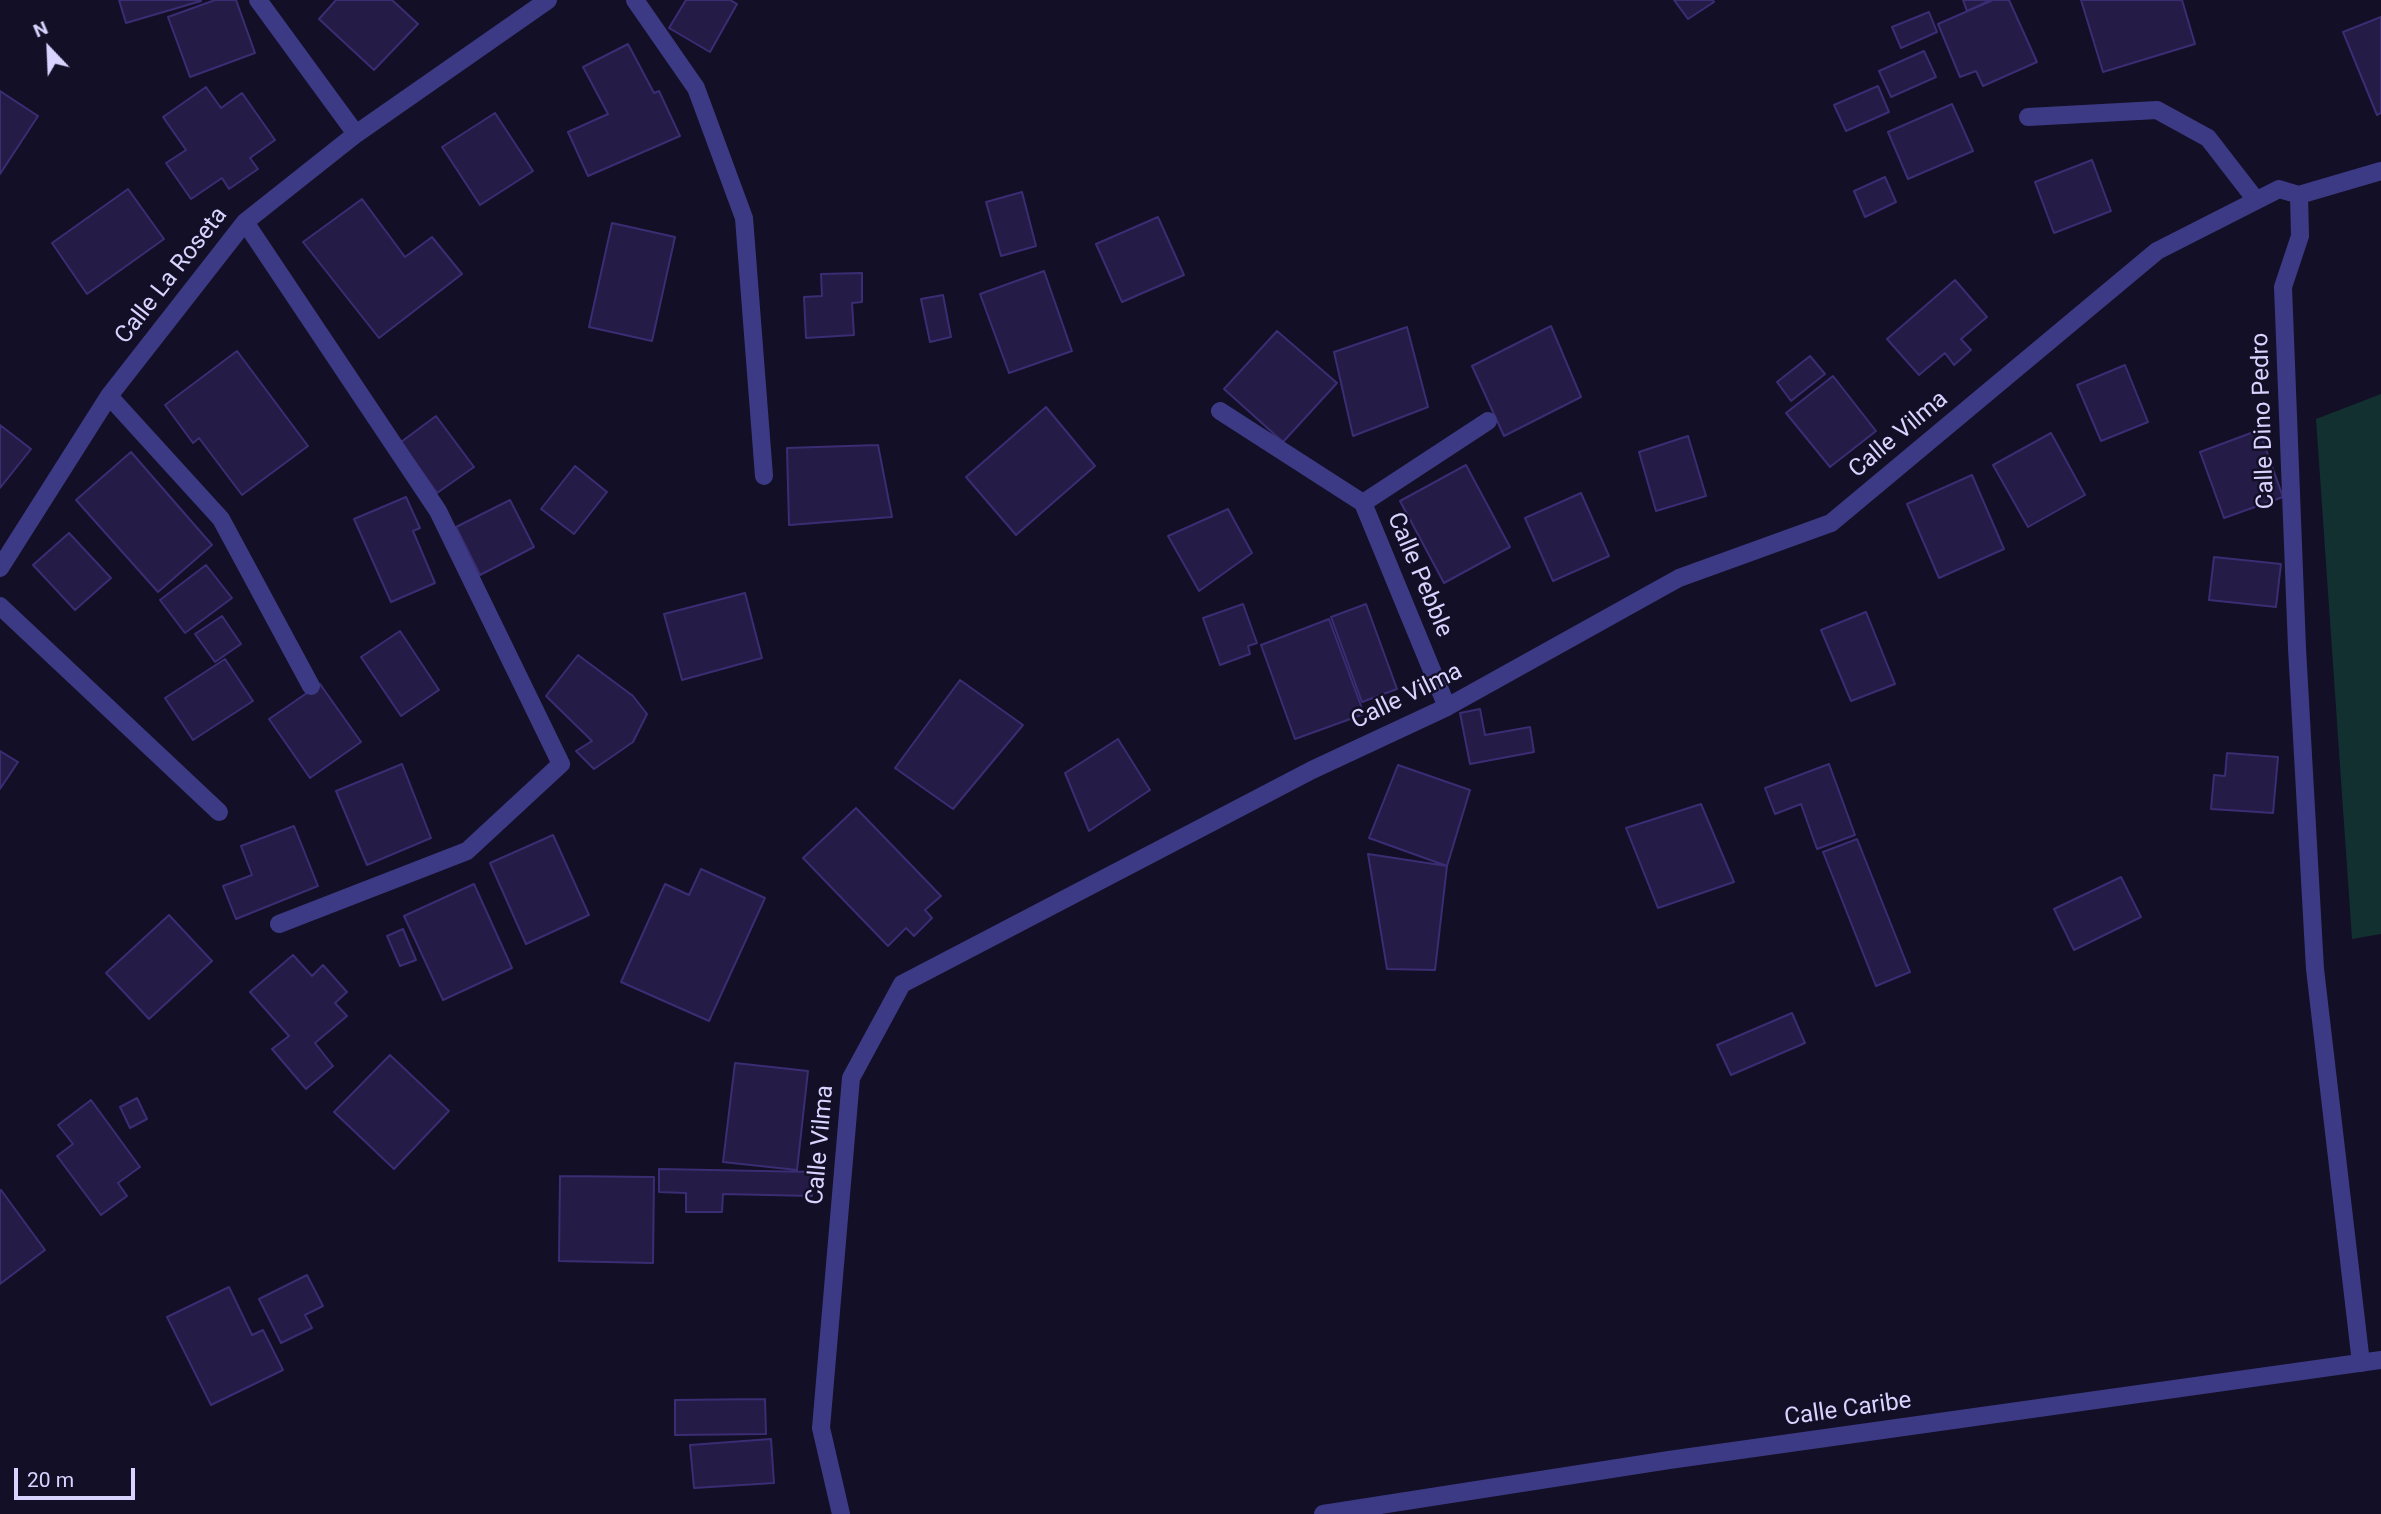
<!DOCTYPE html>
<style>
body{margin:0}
#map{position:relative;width:2381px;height:1514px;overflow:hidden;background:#130f26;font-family:Roboto,sans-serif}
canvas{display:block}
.north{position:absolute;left:14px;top:14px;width:70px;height:70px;-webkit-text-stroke:5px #130f26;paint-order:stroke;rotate:337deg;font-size:19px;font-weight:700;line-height:28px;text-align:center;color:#d9d4ff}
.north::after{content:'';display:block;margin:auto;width:24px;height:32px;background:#d9d4ff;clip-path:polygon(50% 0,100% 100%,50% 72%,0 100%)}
.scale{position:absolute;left:14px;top:1468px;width:121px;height:32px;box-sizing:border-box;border:4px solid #d9d4ff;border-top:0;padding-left:9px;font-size:21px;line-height:24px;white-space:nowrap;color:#d9d4ff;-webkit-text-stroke:5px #130f26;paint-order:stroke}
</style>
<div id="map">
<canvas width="2381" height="1514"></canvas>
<div class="north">N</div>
<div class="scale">20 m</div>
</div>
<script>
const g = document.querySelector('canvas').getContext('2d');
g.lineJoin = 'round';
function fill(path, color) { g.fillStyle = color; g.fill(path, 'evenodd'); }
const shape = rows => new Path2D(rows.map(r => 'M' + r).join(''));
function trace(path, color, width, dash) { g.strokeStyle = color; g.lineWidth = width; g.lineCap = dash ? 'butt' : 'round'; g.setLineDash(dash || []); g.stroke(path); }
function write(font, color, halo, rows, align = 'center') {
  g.font = font + ' Roboto,sans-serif'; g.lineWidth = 5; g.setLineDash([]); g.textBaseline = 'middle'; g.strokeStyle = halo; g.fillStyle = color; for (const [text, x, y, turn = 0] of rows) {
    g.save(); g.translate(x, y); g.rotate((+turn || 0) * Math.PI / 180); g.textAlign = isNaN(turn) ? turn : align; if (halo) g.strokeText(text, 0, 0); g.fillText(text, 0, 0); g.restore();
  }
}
const green = shape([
 [2381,394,2381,934,2352,939,2316,419]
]);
const building = shape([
 [119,0,200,0,201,1,126,23,119,0],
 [215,0,236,0,255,53,190,77,168,17,215,0],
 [336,0,392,0,418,24,374,70,319,19,336,0],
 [686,0,730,0,737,4,710,52,669,28,686,0],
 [1674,0,1713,0,1714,2,1688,19,1674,0],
 [1963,0,1991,0,1967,11,1963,0],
 [1993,0,2009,0,2037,62,1983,86,1976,71,1960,77,1938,24,1993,0],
 [2081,0,2182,0,2195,44,2103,72,2081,0],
 [1929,12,1937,32,1901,48,1892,27,1929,12],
 [2381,17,2381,113,2377,115,2343,32,2381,17],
 [628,44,654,93,659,91,680,136,588,176,568,132,608,114,583,67,628,44],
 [1924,51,1936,77,1891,97,1879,71,1924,51],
 [1878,86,1889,112,1846,131,1834,105,1878,86],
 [206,87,221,108,242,93,275,140,250,158,258,169,229,189,222,178,191,199,166,163,186,150,163,117,206,87],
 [0,91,38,116,0,174,0,91],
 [1952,104,1973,151,1908,179,1888,132,1952,104],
 [495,113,533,171,480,205,442,147,495,113],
 [2092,160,2111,211,2054,233,2035,182,2092,160],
 [1885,177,1896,202,1865,217,1854,191,1885,177],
 [128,189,164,239,87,294,52,243,128,189],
 [1022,192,1036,246,1001,256,986,202,1022,192],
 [362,199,405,257,432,237,462,274,379,338,303,242,362,199],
 [1158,217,1184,275,1122,302,1096,244,1158,217],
 [612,223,675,237,652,341,589,327,612,223],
 [1044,271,1072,351,1009,373,980,294,1044,271],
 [862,273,862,302,852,303,854,335,806,338,804,297,822,296,821,274,862,273],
 [1955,280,1987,317,1961,339,1971,350,1954,365,1945,353,1919,375,1887,339,1955,280],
 [943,295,951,337,930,342,921,299,943,295],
 [1551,326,1581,397,1504,436,1472,366,1551,326],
 [1407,327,1428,407,1353,436,1334,352,1407,327],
 [1277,331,1337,383,1283,442,1224,389,1277,331],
 [237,351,308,446,242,495,199,438,193,443,165,405,237,351],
 [1810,356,1825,374,1791,401,1777,382,1810,356],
 [2125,365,2148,422,2101,441,2077,385,2125,365],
 [1833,376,1876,431,1830,467,1786,413,1833,376],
 [1046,407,1095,466,1016,535,966,477,1046,407],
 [436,416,474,467,437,493,401,442,436,416],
 [0,425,31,449,0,488,0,425],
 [2259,430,2283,497,2224,518,2200,452,2259,430],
 [2051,433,2085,495,2028,527,1993,465,2051,433],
 [1688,436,1706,496,1656,511,1639,452,1688,436],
 [878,445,892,517,789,525,787,448,878,445],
 [131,452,212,545,158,592,76,500,131,452],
 [1466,465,1510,547,1444,583,1400,501,1466,465],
 [575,466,607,492,574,534,541,509,575,466],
 [1972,475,2004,549,1939,578,1907,504,1972,475],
 [1581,493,1609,556,1553,581,1525,518,1581,493],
 [406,497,420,528,413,531,435,583,391,602,354,519,406,497],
 [510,500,534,547,480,575,456,527,510,500],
 [1228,509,1252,553,1199,591,1168,536,1228,509],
 [69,533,111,578,75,610,33,565,69,533],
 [2214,557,2281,564,2276,607,2209,600,2214,557],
 [206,565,232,598,185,633,160,600,206,565],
 [745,593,762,658,682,680,664,614,745,593],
 [1243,604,1257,643,1248,646,1250,654,1220,665,1203,618,1243,604],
 [1366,604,1397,689,1362,702,1331,617,1366,604],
 [1866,612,1895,684,1851,701,1821,630,1866,612],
 [222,616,241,644,215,662,195,634,222,616],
 [1329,619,1364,714,1295,739,1261,645,1329,619],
 [400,631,439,690,401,716,361,657,400,631],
 [578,655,633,696,647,714,633,742,594,769,576,751,592,741,546,696,578,655],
 [225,659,253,701,193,740,165,698,225,659],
 [960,680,1023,725,953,809,895,768,960,680],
 [320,684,361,742,310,778,269,719,320,684],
 [1480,709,1485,735,1530,727,1534,752,1470,764,1460,713,1480,709],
 [1118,739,1150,790,1089,831,1065,773,1118,739],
 [0,751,18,762,0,789,0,751],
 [2227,753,2278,757,2273,813,2211,809,2214,775,2225,776,2227,753],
 [402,764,431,838,367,865,336,791,402,764],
 [1829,764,1855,835,1817,849,1801,804,1775,814,1765,788,1829,764],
 [1398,765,1470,790,1447,866,1369,838,1398,765],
 [1701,804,1734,882,1658,908,1626,828,1701,804],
 [856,808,941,896,925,910,932,918,914,936,906,928,888,946,803,858,856,808],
 [294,826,318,886,236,919,223,886,252,875,241,846,294,826],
 [553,835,589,915,526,944,490,863,553,835],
 [1857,839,1910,972,1876,986,1823,852,1857,839],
 [1368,854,1447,866,1435,970,1387,969,1368,854],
 [701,869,765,898,709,1021,621,982,665,884,689,895,701,869],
 [2121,877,2141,917,2074,950,2054,909,2121,877],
 [474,884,512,968,443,1000,404,916,474,884],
 [169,915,212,961,149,1019,106,973,169,915],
 [403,929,416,960,400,966,387,936,403,929],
 [293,955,312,976,323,965,347,992,335,1003,347,1016,315,1043,333,1066,306,1089,272,1049,289,1036,250,992,293,955],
 [1792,1013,1805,1043,1731,1075,1717,1045,1792,1013],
 [390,1055,449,1111,394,1169,334,1112,390,1055],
 [735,1063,808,1071,797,1170,723,1162,735,1063],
 [137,1098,147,1119,130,1128,120,1107,137,1098],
 [91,1100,140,1167,118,1183,127,1196,101,1215,57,1156,73,1144,58,1125,91,1100],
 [659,1169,813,1172,812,1196,723,1194,722,1212,686,1212,686,1193,659,1192,659,1169],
 [560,1176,654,1177,653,1263,559,1261,560,1176],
 [1,1190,45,1250,0,1284,0,1191,1,1190],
 [307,1275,323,1306,305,1315,312,1328,281,1343,259,1299,307,1275],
 [229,1287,252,1335,263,1330,283,1370,211,1405,167,1317,229,1287],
 [765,1399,766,1434,675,1435,675,1400,765,1399],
 [771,1439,774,1483,694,1488,690,1445,771,1439]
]);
const lane = shape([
 [2297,648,2315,969,2361,1363]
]);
const street = shape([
 [258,0,356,134],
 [635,0,696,88,744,218,764,476],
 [2028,117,2157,110,2208,138,2256,200],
 [245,222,438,511,561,764,467,851,279,924],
 [109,396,221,519,311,686],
 [1220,411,1363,503,1447,707],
 [1363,503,1488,421],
 [0,568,109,396,245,222,356,134,548,0],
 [0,606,219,812],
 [2297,648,2283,287,2300,236,2299,195],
 [841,1514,821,1428,851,1078,902,984,1312,770,1447,707,1679,578,1831,523,2157,251,2279,189,2299,195,2381,171],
 [1323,1514,1669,1460,2381,1360]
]);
const streetNames = [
 ["Calle La Roseta",172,276,-52],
 ["Calle Dino Pedro",2264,421,-92],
 ["Calle Vilma",1899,435,-40],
 ["Calle Pebble",1419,575,67],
 ["Calle Vilma",1407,697,-26],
 ["Calle Vilma",821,1145,-85],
 ["Calle Caribe",1848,1410,-8]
];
fill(green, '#12302f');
fill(building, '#241b47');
trace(building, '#3b2d73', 2);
trace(lane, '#3d3a85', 18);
trace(street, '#3d3a85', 18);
write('24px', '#d9d4ff', '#130f26', streetNames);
</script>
